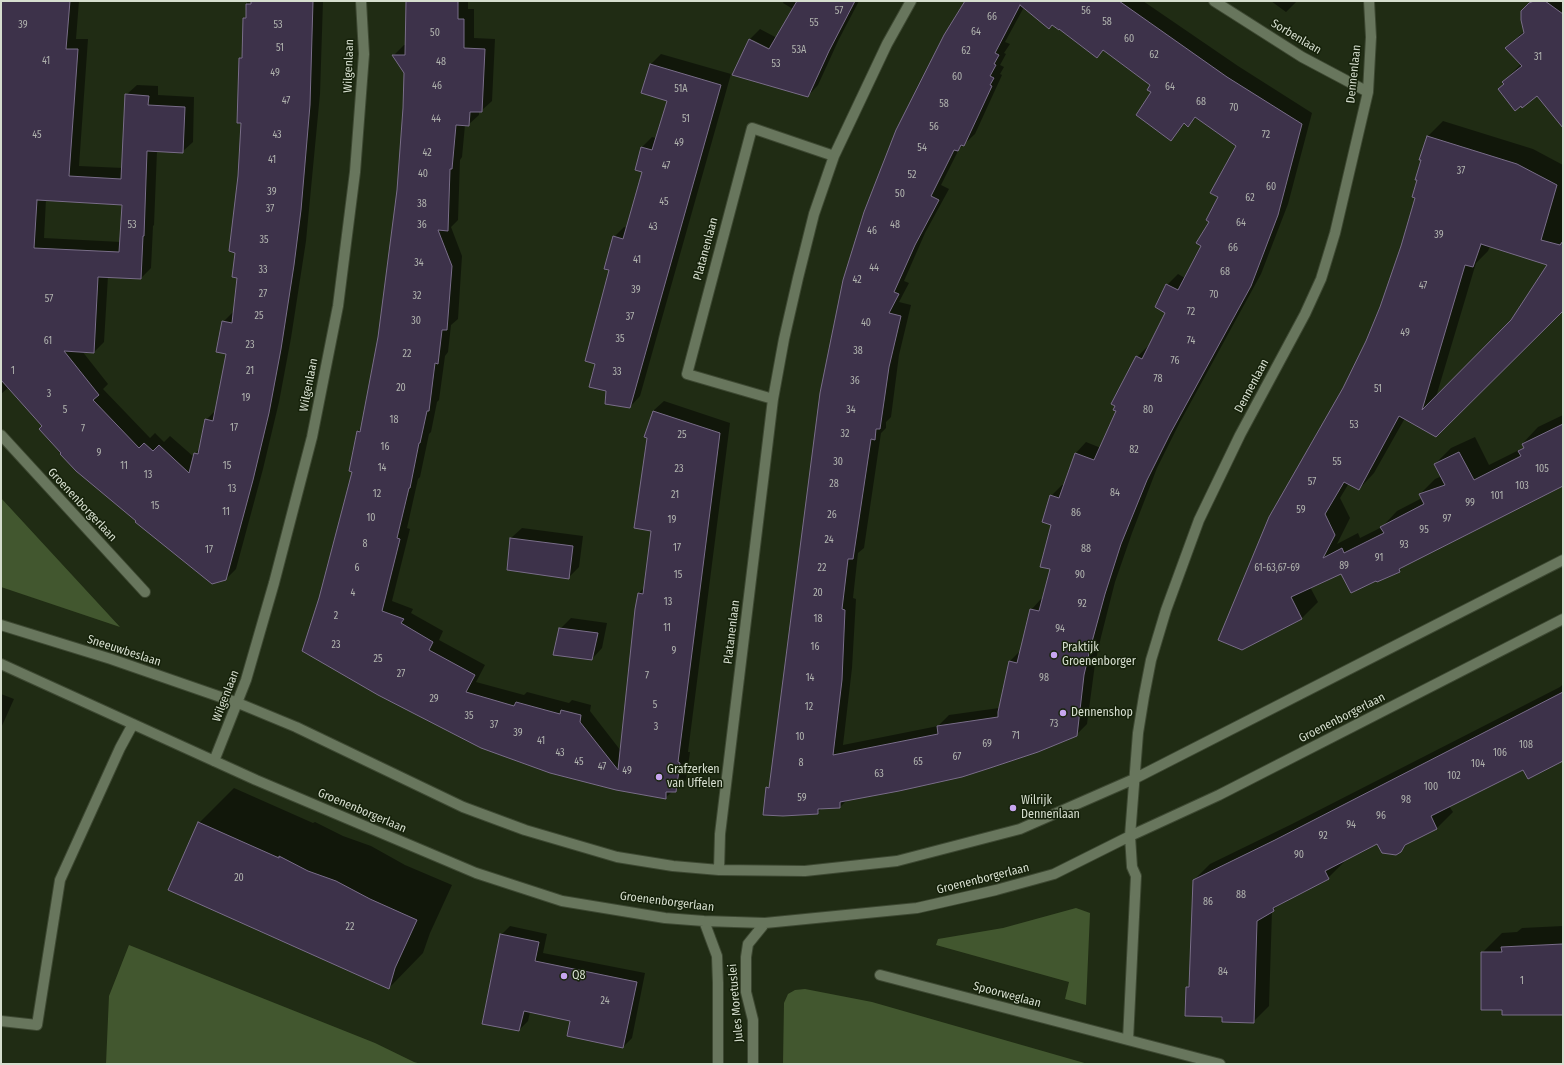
<!DOCTYPE html>
<style>
body{margin:0}
#map{position:relative;width:1564px;height:1065px;overflow:hidden;background:#202c14;font-family:"Fira Sans Condensed",sans-serif}
canvas{display:block}
.frame{position:absolute;inset:0;border:2px solid #d6decf;pointer-events:none}
</style>
<div id="map">
<canvas width="1564" height="1065"></canvas>
<div class="frame"></div>
</div>
<script>
const g = document.querySelector('canvas').getContext('2d');
g.lineJoin = 'round';
function fill(path, color) { g.fillStyle = color; g.fill(path, 'evenodd'); }
const shape = rows => new Path2D(rows.map(r => 'M' + r).join(''));
function trace(path, color, width, dash) { g.strokeStyle = color; g.lineWidth = width; g.lineCap = dash ? 'butt' : 'round'; g.setLineDash(dash || []); g.stroke(path); }
function write(font, color, halo, rows, align = 'center') {
  g.font = font + ' "Fira Sans Condensed",sans-serif'; g.lineWidth = 3; g.setLineDash([]); g.textBaseline = 'middle'; g.strokeStyle = halo; g.fillStyle = color; for (const [text, x, y, turn = 0] of rows) {
    g.save(); g.translate(x, y); g.rotate((+turn || 0) * Math.PI / 180); g.textAlign = isNaN(turn) ? turn : align; if (halo) g.strokeText(text, 0, 0); g.fillText(text, 0, 0); g.restore();
  }
}
const green = shape([
 [1,498,120,627,1,587],
 [1076,908,1090,913,1086,1005,1065,999,1069,982,936,945,938,939,1003,928],
 [129,945,375,1043,414,1062,421,1064,106,1064,109,996],
 [805,989,872,1002,1088,1064,783,1064,784,1003,788,994,795,990]
]);
const shadow = shape([
 [1,1,79,1,76,39,88,39,79,166,123,168,126,95,137,85,158,86,158,95,194,97,193,142,182,152,157,151,154,225,153,226,151,268,141,278,108,276,104,342,94,352,82,351,108,384,103,389,150,438,155,433,164,442,170,436,194,457,195,454,200,448,206,420,216,410,227,354,223,322,234,311,238,277,236,252,242,122,240,58,243,56,244,18,247,16,247,1,323,1,320,94,306,241,291,338,279,402,263,469,236,569,226,579,137,521,62,453,43,426,9,387,1,394],
 [46,199,123,204,121,242,44,238],
 [407,1,468,1,468,9,474,9,474,38,495,39,492,101,481,111,479,111,479,115,468,125,465,125,462,157,460,160,458,220,451,227,462,256,458,319,451,325,448,352,445,356,439,400,437,402,431,432,429,434,420,477,418,479,407,528,410,529,392,601,413,609,411,613,443,631,439,640,485,665,476,682,524,695,527,692,569,703,572,700,591,705,590,711,621,751,639,593,645,587,653,530,653,411,664,401,730,423,688,752,690,752,686,780,676,791,673,791,665,798,304,651,333,549,353,471,350,470,358,431,362,427,379,337,393,241,403,135,405,73,394,55,404,45,407,45],
 [784,1,859,1,839,39,818,85,808,96,734,74,750,39,760,29,777,38,793,9,783,3],
 [753,40,774,51,773,52,753,42],
 [966,1,1143,1,1238,66,1312,113,1288,204,1261,274,1180,422,1157,468,1132,533,1115,582,1101,637,1095,664,1087,724,1076,735,847,800,840,807,822,808,817,813,767,788,771,785,821,393,844,280],
 [1024,7,1059,27,1097,56,1104,49,1151,85,1153,92,1171,140,1185,123,1188,125,1197,117,1237,146,1203,245,1185,278,1178,274,1167,285,1156,307,1167,312,1149,346,1148,346,1137,357,1117,411,1101,448,1086,442,1076,453,1064,485,1062,485,1051,496,1052,568,1043,599,1041,599,1031,610,1021,650,1010,661,999,708,949,715,938,726,843,745,852,668,856,599,853,598,858,553,864,548,881,433,886,428,886,422,891,417,899,355,911,305,899,302,909,283,904,281,925,233,949,189,941,185,959,149,975,134,1002,75,1000,74,1004,67,1000,65,1006,54,1004,53,1010,44,1005,42],
 [1271,1,1297,1,1286,12],
 [1532,1,1563,1,1563,127,1537,95,1503,82,1521,64,1507,48,1524,31,1525,7],
 [661,54,731,74,640,396,630,407,607,391,596,363,614,237,624,227,627,228,643,171,636,169,642,147,652,137,656,138,668,100,643,93,651,64],
 [1443,121,1533,149,1563,165,1563,309,1436,436,1405,418,1374,473,1359,489,1349,483,1340,498,1350,518,1337,544,1358,533,1360,538,1382,527,1397,511,1422,498,1420,494,1435,479,1442,476,1435,464,1451,448,1475,437,1489,465,1525,447,1523,443,1538,427,1563,415,1563,485,1405,565,1399,571,1342,573,1310,587,1318,602,1302,618,1242,649,1344,388,1367,341,1381,307,1402,246,1416,197,1428,136],
 [1490,246,1549,265,1512,320,1436,397,1476,263,1488,251],
 [522,528,583,536,579,567,568,578,511,538],
 [571,618,607,623,602,648,592,659,560,629],
 [1563,684,1563,761,1523,768,1449,806,1453,812,1437,828,1410,841,1401,851,1378,843,1343,860,1344,862,1328,878,1282,902,1272,911,1269,1006,1253,1022,1223,1016,1187,987,1190,984,1194,880,1210,864,1292,824,1560,687],
 [1,694,14,699,1,728],
 [234,788,313,823,315,822,343,836,371,846,405,865,452,885,430,933,423,953,389,988,199,823],
 [510,926,547,934,543,953,645,973,632,1038,623,1047,571,1020,530,1012,528,1021,519,1030,501,935],
 [1563,926,1563,1014,1503,1009,1482,953,1502,933,1517,932,1522,928]
]);
const building = shape([
 [1,1,70,1,66,49,78,49,69,176,121,179,125,94,149,96,148,105,185,107,183,153,147,151,144,236,143,236,141,279,98,277,94,353,64,351,99,395,93,400,139,448,144,443,153,451,159,445,189,473,194,453,198,454,205,419,213,421,226,354,216,352,222,321,232,323,237,278,232,277,235,253,229,251,238,176,241,123,237,123,239,58,242,58,243,18,246,18,246,4,251,4,251,1,313,1,310,105,301,210,294,265,281,349,269,413,253,480,226,580,212,584,135,522,136,521,76,471,60,454,61,453,39,429,42,426,1,380,1,1],
 [37,200,122,205,119,252,34,248,37,200],
 [406,1,458,1,458,19,464,19,464,48,485,49,482,112,470,112,469,126,456,125,452,169,450,169,448,231,438,230,452,266,447,330,442,330,438,364,435,363,429,411,427,411,420,443,419,443,410,488,409,488,397,538,400,539,382,611,404,619,401,623,433,642,429,650,475,675,466,692,514,706,516,702,560,714,561,710,581,715,580,722,618,770,635,609,638,593,643,594,651,531,634,528,647,438,644,437,653,411,720,433,678,762,680,763,676,792,666,792,666,799,616,790,550,773,481,748,378,695,302,651,319,598,352,472,349,471,357,431,360,432,378,337,397,190,403,108,404,73,392,55,405,55,406,1],
 [797,1,855,1,829,51,808,97,732,75,749,39,769,49,797,1],
 [965,1,1119,1,1227,77,1302,124,1278,215,1251,286,1170,434,1147,480,1121,544,1105,594,1090,649,1084,675,1077,736,1038,752,990,768,962,777,899,791,840,802,840,808,818,809,818,814,783,816,763,815,766,787,769,788,820,393,843,280,864,212,896,130,944,35,965,1],
 [1020,5,1049,29,1052,25,1059,30,1059,29,1097,58,1103,50,1150,85,1147,90,1151,92,1136,115,1171,141,1184,123,1188,127,1195,117,1236,146,1210,193,1218,197,1206,220,1209,222,1196,243,1201,246,1178,290,1166,284,1155,307,1165,313,1142,359,1136,356,1111,404,1115,406,1113,410,1116,411,1094,460,1075,453,1059,498,1050,495,1042,522,1051,525,1040,567,1050,569,1039,611,1030,609,1017,663,1009,661,998,712,998,717,937,726,938,734,833,755,842,680,845,610,842,609,848,559,853,559,871,439,875,440,876,429,880,429,889,367,901,316,889,313,899,294,894,292,915,245,939,200,931,196,954,150,958,151,961,145,964,146,992,86,990,85,994,78,990,76,996,65,994,64,999,55,995,53,1020,5],
 [1534,1,1545,1,1563,14,1563,128,1537,96,1522,108,1521,106,1515,111,1498,89,1504,84,1502,82,1522,66,1505,48,1524,33,1521,20,1521,11,1529,3,1534,1],
 [650,64,721,85,630,408,605,404,606,391,589,387,595,364,585,361,609,270,604,269,613,236,623,239,642,172,635,170,641,147,652,150,667,101,641,93,650,64],
 [1427,136,1517,164,1557,185,1541,240,1560,245,1563,241,1563,311,1436,437,1399,416,1359,490,1344,482,1325,514,1335,535,1323,558,1342,548,1344,553,1384,533,1380,527,1424,504,1419,494,1445,485,1434,464,1459,452,1474,480,1521,456,1518,451,1524,448,1522,444,1563,424,1563,486,1399,569,1400,572,1377,582,1376,581,1351,593,1341,574,1291,597,1302,619,1242,650,1218,640,1269,517,1343,388,1366,341,1380,307,1401,246,1415,198,1412,197,1417,180,1415,180,1421,160,1419,160,1427,136],
 [1481,244,1547,265,1511,320,1422,410,1465,265,1473,267,1481,244],
 [510,538,573,546,569,579,507,570,510,538],
 [559,628,598,633,592,660,553,655,559,628],
 [1563,692,1563,761,1528,779,1523,770,1431,816,1437,829,1405,845,1401,852,1396,855,1382,853,1377,844,1325,871,1329,879,1273,908,1274,911,1257,921,1254,1023,1222,1022,1222,1017,1185,1016,1186,987,1189,987,1193,880,1275,840,1563,692],
 [198,822,279,858,279,856,308,871,336,881,370,899,417,920,395,968,389,989,168,890,198,822],
 [500,934,539,942,535,961,637,982,623,1048,567,1036,570,1021,524,1011,519,1031,482,1024,500,934],
 [1563,944,1563,1015,1502,1015,1502,1010,1481,1010,1481,952,1502,952,1501,947,1563,944]
]);
const minor = shape([
 [1214,1,1302,57,1368,92],
 [773,399,687,374,752,128,834,156],
 [1,435,145,592],
 [1,625,111,659,238,703,296,727,463,807,525,830,617,857,673,866,719,870,805,871,897,861,1020,829,1134,779,1563,560],
 [1,664,256,780,476,873,562,901,665,918,704,921,765,923,917,908,996,890,1054,874,1130,836,1219,795,1563,619],
 [214,761,246,680,274,583,312,437,338,306,355,172,364,54,361,1],
 [719,870,720,834,773,399,784,339,798,278,814,214,834,156,887,44,911,1],
 [704,921,717,956,718,983,718,1064],
 [880,975,1220,1064],
 [1,1021,37,1025,60,880,120,748,133,724],
 [1128,1040,1136,876,1132,867,1130,836,1138,733,1144,696,1151,660,1166,610,1199,520,1240,435,1305,314,1321,279,1335,233,1368,92,1371,37,1369,1],
 [753,1064,753,1020,746,992,746,957,748,944,765,923]
]);
const markers = [
 [1054,655,4,"#c7a6ef"],
 [1063,713,4,"#c7a6ef"],
 [659,777,4,"#c7a6ef"],
 [1013,808,4,"#c7a6ef"],
 [564,976,4,"#c7a6ef"]
];
const numberNames = [
 ["57",839,11],
 ["56",1086,11],
 ["66",992,17],
 ["58",1107,22],
 ["55",814,23],
 ["39",23,25],
 ["53",278,25],
 ["64",976,32],
 ["50",435,33],
 ["60",1129,39],
 ["51",280,48],
 ["53A",799,50],
 ["62",966,51],
 ["62",1154,55],
 ["31",1538,57],
 ["41",46,61],
 ["48",441,62],
 ["53",776,64],
 ["49",275,73],
 ["60",957,77],
 ["46",437,86],
 ["64",1170,87],
 ["51A",681,89],
 ["47",286,101],
 ["68",1201,102],
 ["58",944,104],
 ["70",1234,108],
 ["44",436,119],
 ["51",686,119],
 ["56",934,127],
 ["45",37,135],
 ["43",277,135],
 ["72",1266,135],
 ["49",679,143],
 ["54",922,148],
 ["42",427,153],
 ["41",272,160],
 ["47",666,166],
 ["37",1461,171],
 ["40",423,174],
 ["52",912,175],
 ["60",1271,187],
 ["39",272,192],
 ["50",900,194],
 ["62",1250,198],
 ["45",664,202],
 ["38",422,204],
 ["37",270,209],
 ["64",1241,223],
 ["53",132,225],
 ["36",422,225],
 ["48",895,225],
 ["43",653,227],
 ["46",872,231],
 ["39",1439,235],
 ["35",264,240],
 ["66",1233,248],
 ["41",637,260],
 ["34",419,263],
 ["44",874,268],
 ["33",263,270],
 ["68",1225,272],
 ["42",857,280],
 ["47",1423,286],
 ["39",636,290],
 ["27",263,294],
 ["70",1214,295],
 ["32",417,296],
 ["57",49,299],
 ["72",1191,312],
 ["25",259,316],
 ["37",630,317],
 ["30",416,321],
 ["40",866,323],
 ["49",1405,333],
 ["35",620,339],
 ["61",48,341],
 ["74",1191,341],
 ["23",250,345],
 ["38",858,351],
 ["22",407,354],
 ["76",1175,361],
 ["1",13,371],
 ["21",250,371],
 ["33",617,372],
 ["78",1158,379],
 ["36",855,381],
 ["20",401,388],
 ["51",1378,389],
 ["3",49,394],
 ["19",246,398],
 ["5",65,410],
 ["34",851,410],
 ["80",1148,410],
 ["18",394,420],
 ["53",1354,425],
 ["17",234,428],
 ["7",83,429],
 ["32",845,434],
 ["25",682,435],
 ["16",385,447],
 ["82",1134,450],
 ["9",99,453],
 ["30",838,462],
 ["55",1337,462],
 ["11",124,466],
 ["15",227,466],
 ["14",382,468],
 ["23",679,469],
 ["105",1542,469],
 ["13",148,475],
 ["57",1312,482],
 ["28",834,484],
 ["103",1522,486],
 ["13",232,489],
 ["84",1115,493],
 ["12",377,494],
 ["21",675,495],
 ["101",1497,496],
 ["99",1470,503],
 ["15",155,506],
 ["59",1301,510],
 ["11",226,512],
 ["86",1076,513],
 ["26",832,515],
 ["10",371,518],
 ["97",1447,519],
 ["19",672,520],
 ["95",1424,530],
 ["24",829,540],
 ["8",365,544],
 ["93",1404,545],
 ["17",677,548],
 ["88",1086,549],
 ["17",209,550],
 ["91",1379,558],
 ["89",1344,566],
 ["6",357,568],
 ["22",822,568],
 ["61-63,67-69",1277,568],
 ["15",678,575],
 ["90",1080,575],
 ["4",353,593],
 ["20",818,593],
 ["13",668,602],
 ["92",1082,604],
 ["2",336,616],
 ["18",818,619],
 ["11",667,628],
 ["94",1060,629],
 ["23",336,645],
 ["16",815,647],
 ["9",674,651],
 ["25",378,659],
 ["27",401,674],
 ["7",647,676],
 ["14",810,678],
 ["98",1044,678],
 ["29",434,699],
 ["5",655,705],
 ["12",809,707],
 ["35",469,716],
 ["73",1054,724],
 ["37",494,725],
 ["3",656,727],
 ["39",518,733],
 ["71",1016,736],
 ["10",800,737],
 ["41",541,741],
 ["69",987,744],
 ["108",1526,745],
 ["43",560,753],
 ["106",1500,753],
 ["67",957,757],
 ["45",579,762],
 ["65",918,762],
 ["8",801,763],
 ["104",1478,764],
 ["47",602,767],
 ["49",627,771],
 ["63",879,774],
 ["102",1454,776],
 ["100",1431,787],
 ["59",802,798],
 ["98",1406,800],
 ["96",1381,816],
 ["94",1351,825],
 ["92",1323,836],
 ["90",1299,855],
 ["20",239,878],
 ["88",1241,895],
 ["86",1208,902],
 ["22",350,927],
 ["84",1223,972],
 ["1",1522,981],
 ["24",605,1001]
];
const streetNames = [
 ["Sorbenlaan",1296,37,31],
 ["Wilgenlaan",349,66,-88],
 ["Dennenlaan",1354,74,-84],
 ["Platanenlaan",706,249,-75],
 ["Wilgenlaan",309,385,-79],
 ["Dennenlaan",1252,386,-62],
 ["Groenenborgerlaan",82,505,47],
 ["Platanenlaan",732,632,-83],
 ["Sneeuwbeslaan",124,651,18],
 ["Wilgenlaan",226,696,-69],
 ["Groenenborgerlaan",1342,718,-27],
 ["Groenenborgerlaan",362,811,23],
 ["Groenenborgerlaan",983,879,-14],
 ["Groenenborgerlaan",667,902,7],
 ["Spoorweglaan",1007,995,15],
 ["Jules Moretuslei",736,1003,-95]
];
const poiNames = [
 ["Praktijk",1062,648],
 ["Groenenborger",1062,662],
 ["Dennenshop",1071,713],
 ["Grafzerken",667,770],
 ["van Uffelen",667,784],
 ["Wilrijk",1021,801],
 ["Dennenlaan",1021,815],
 ["Q8",572,976]
];
fill(green, '#42572f');
fill(shadow, '#0007');
fill(building, '#3d324a');
trace(building, '#796d89', 1);
trace(minor, '#3d4832', 12);
trace(minor, '#68765d', 10);
for (const [x, y, r, color] of markers) { const dot = new Path2D(); dot.arc(x, y, r, 0, 2 * Math.PI); g.fillStyle = color; g.fill(dot); trace(dot, '#16220b', 1.5); }
write('10px', '#b0b3ae', null, numberNames);
write('12px', '#d6decf', '#16220b', streetNames);
write('12px', '#d6decf', '#16220b', poiNames, 'left');
</script>
